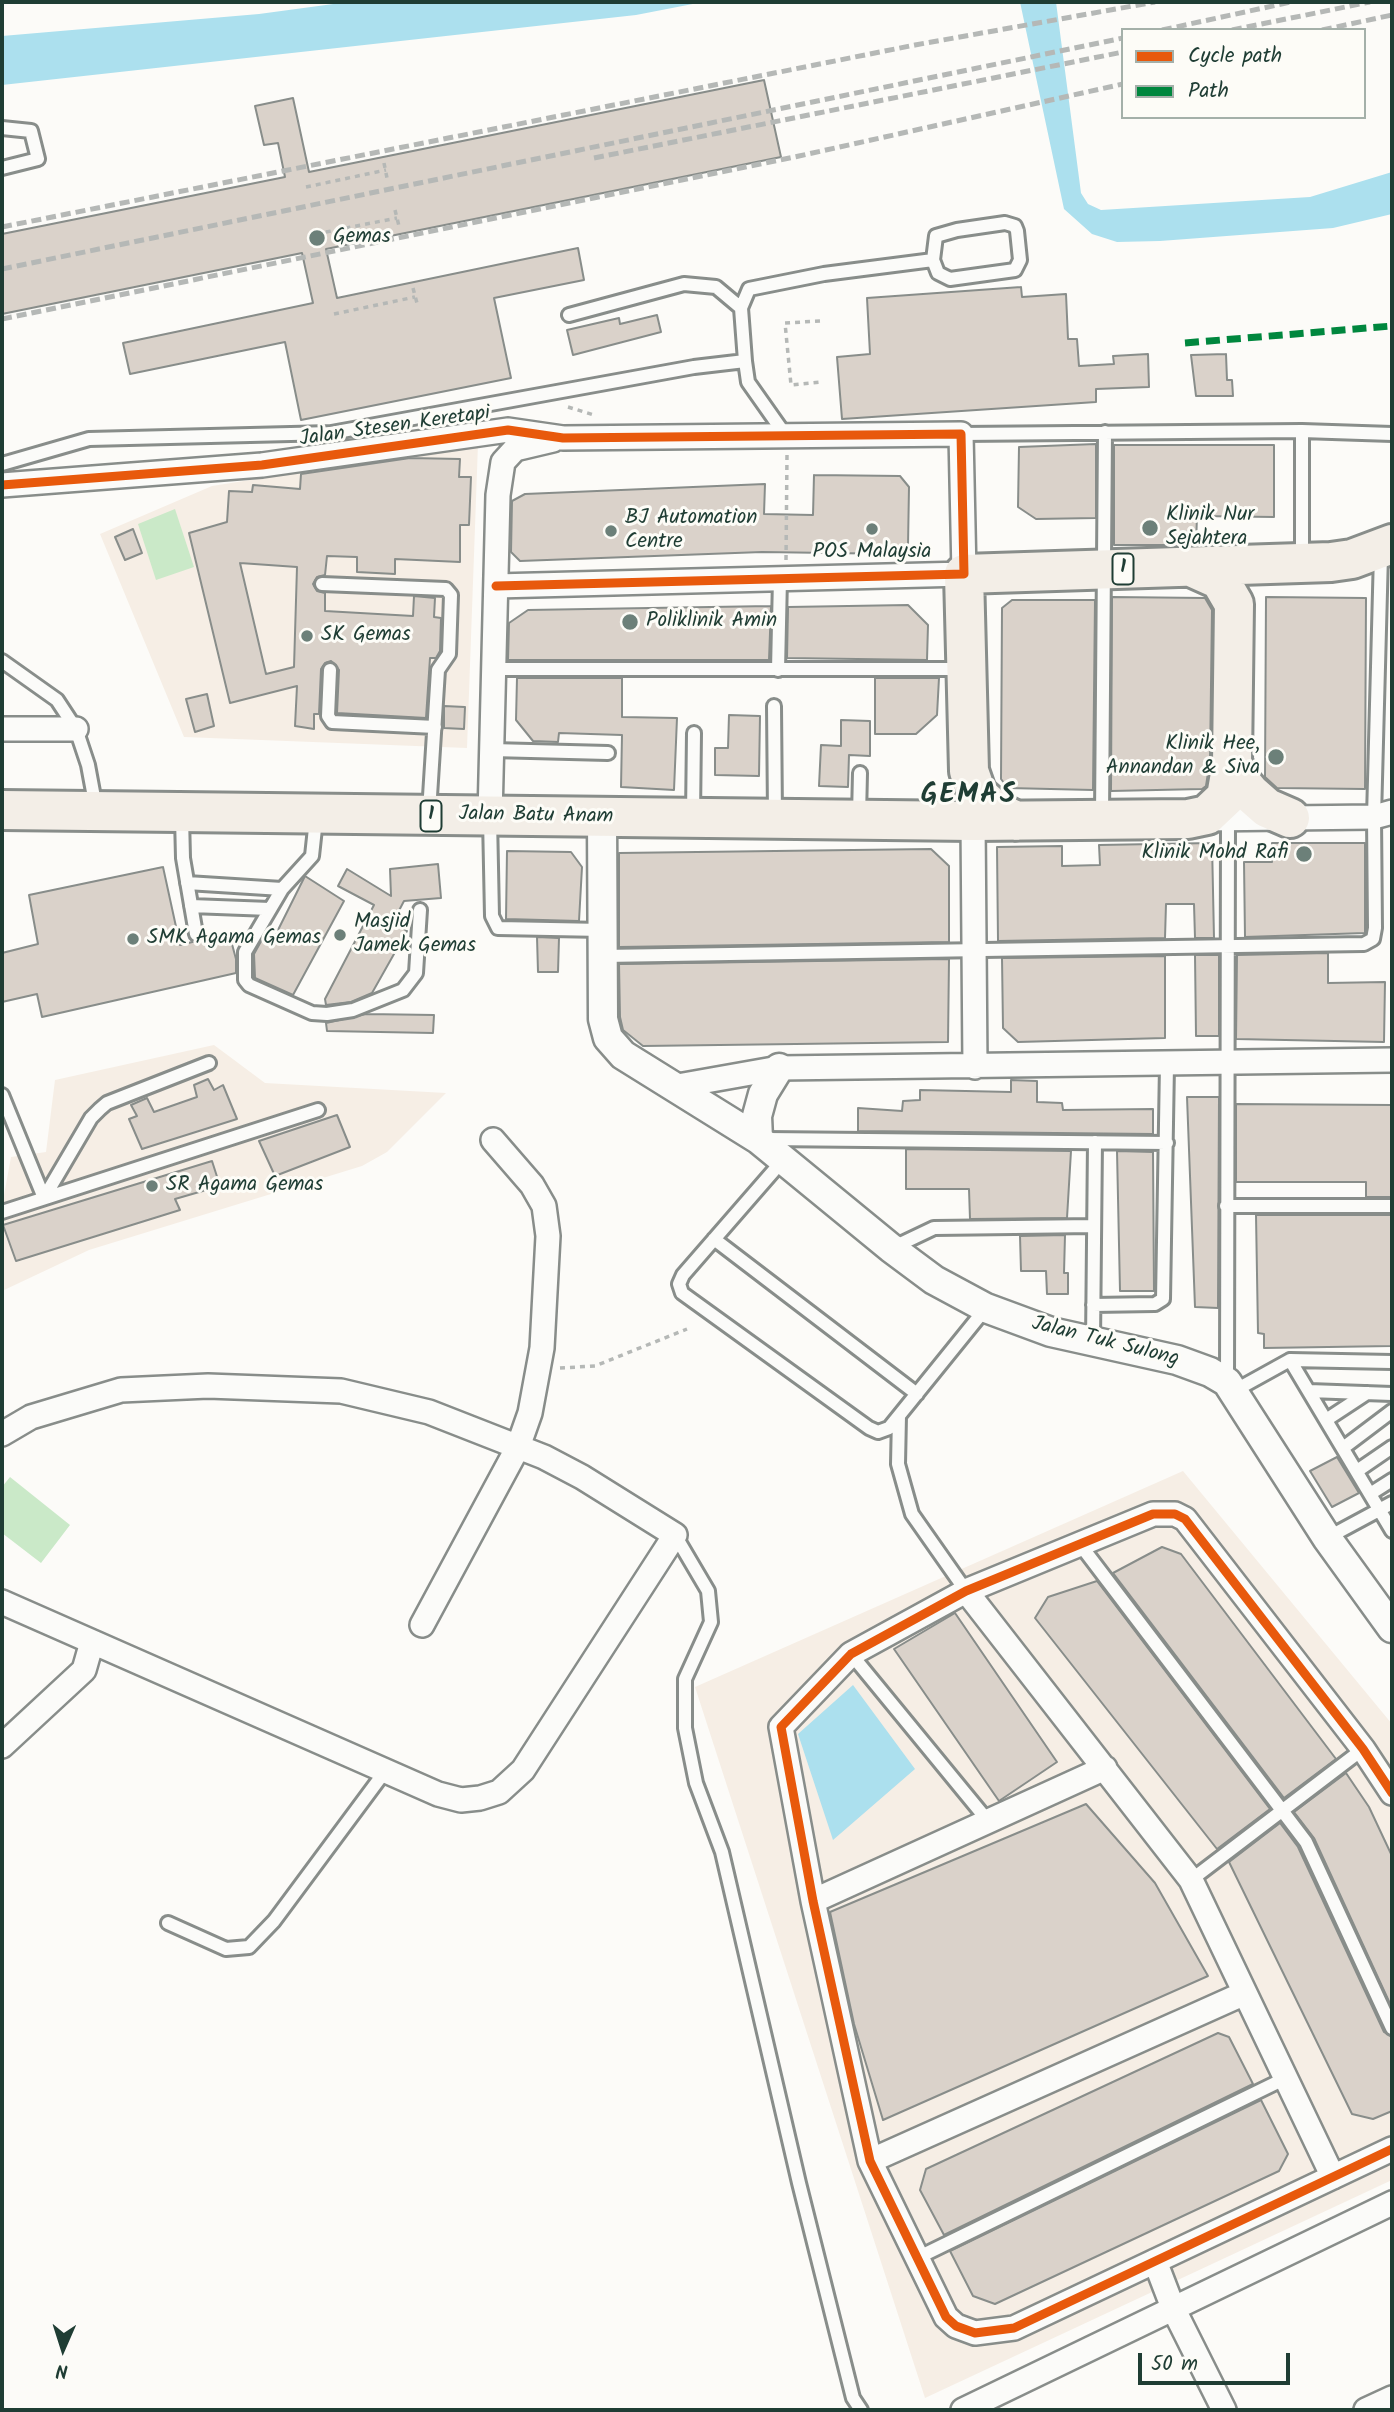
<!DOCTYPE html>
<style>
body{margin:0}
#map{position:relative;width:1394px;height:2412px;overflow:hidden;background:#fcfbf8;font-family:Kalam,sans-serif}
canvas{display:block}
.frame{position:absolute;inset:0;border:4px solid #1f3d34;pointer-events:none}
.legend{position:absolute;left:1121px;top:28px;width:245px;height:91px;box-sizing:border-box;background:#fdfcf7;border:2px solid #a4b0a9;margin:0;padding:9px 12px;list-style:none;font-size:21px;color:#1f3d34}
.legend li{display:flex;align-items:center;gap:14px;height:35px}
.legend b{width:35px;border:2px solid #a4b0a9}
.north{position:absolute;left:28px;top:2314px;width:70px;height:70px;-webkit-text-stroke:5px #fdfcf7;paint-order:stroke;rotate:183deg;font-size:19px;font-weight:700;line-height:28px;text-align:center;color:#1f3d34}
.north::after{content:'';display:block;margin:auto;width:24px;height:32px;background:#1f3d34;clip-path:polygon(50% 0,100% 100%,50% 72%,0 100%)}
.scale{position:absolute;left:1138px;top:2353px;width:152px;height:32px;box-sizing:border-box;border:4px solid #1f3d34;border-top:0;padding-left:9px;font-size:21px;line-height:24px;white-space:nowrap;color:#1f3d34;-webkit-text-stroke:5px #fdfcf7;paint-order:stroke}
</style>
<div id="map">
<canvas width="1394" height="2412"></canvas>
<div class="frame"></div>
<ul class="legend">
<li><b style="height:9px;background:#e8590c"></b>Cycle path</li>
<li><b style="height:9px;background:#00873e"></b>Path</li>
</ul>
<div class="north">N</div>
<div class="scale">50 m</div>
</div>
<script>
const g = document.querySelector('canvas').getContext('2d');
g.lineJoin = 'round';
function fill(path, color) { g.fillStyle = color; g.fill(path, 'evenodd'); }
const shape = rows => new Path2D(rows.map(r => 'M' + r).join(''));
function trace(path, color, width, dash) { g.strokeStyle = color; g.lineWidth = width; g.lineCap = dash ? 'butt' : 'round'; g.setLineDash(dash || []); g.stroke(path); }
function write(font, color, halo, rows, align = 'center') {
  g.font = font + ' Kalam,sans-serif'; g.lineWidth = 6; g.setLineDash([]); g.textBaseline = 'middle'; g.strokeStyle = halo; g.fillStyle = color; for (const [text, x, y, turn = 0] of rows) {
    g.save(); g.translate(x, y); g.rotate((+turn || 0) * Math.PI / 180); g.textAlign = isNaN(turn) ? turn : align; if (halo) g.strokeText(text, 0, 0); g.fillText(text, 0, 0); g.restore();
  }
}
const built = shape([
 [478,444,467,748,184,737,100,534,212,486],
 [214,1045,265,1083,446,1093,387,1152,362,1166,89,1250,2,1291,2,1206,11,1157,46,1152,55,1080],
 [1183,1471,1392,1724,1392,2180,925,2398,695,1687]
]);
const green = shape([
 [175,509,194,567,156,580,138,524],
 [10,1477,70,1525,41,1563,2,1533,2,1487]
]);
const water = shape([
 [348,2,703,2,636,15,2,85,2,36,259,14],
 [1020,2,1056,2,1081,193,1088,204,1101,210,1310,197,1392,172,1392,214,1333,228,1160,241,1117,242,1092,234,1064,209],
 [853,1685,915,1769,833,1840,798,1734]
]);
const building = shape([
 [764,80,781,157,326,249,337,298,578,248,584,280,494,298,511,378,301,420,285,342,130,374,123,343,313,303,302,253,2,314,2,234,285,177,278,143,264,145,255,106,293,98,309,172,764,80],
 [1021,287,1022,297,1066,294,1068,339,1077,339,1079,366,1114,364,1113,356,1148,354,1149,387,1096,389,1096,402,842,419,837,357,870,354,867,298,1021,287],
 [657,315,661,332,573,355,567,330,619,318,620,324,657,315],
 [1226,354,1227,380,1232,380,1233,396,1196,396,1191,355,1226,354],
 [1096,444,1096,518,1036,519,1018,507,1019,447,1096,444],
 [1114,445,1274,445,1274,517,1197,516,1196,545,1114,545,1114,445],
 [410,458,460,459,459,477,471,477,469,525,460,525,460,562,395,559,395,574,357,572,357,557,327,556,325,575,317,577,313,584,317,591,325,593,325,611,413,616,414,596,435,598,434,617,441,618,440,651,436,658,430,658,426,718,337,713,339,670,331,661,325,663,321,669,319,714,314,714,314,729,295,726,297,686,230,703,189,533,227,522,229,491,252,492,253,485,300,489,301,474,410,458],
 [240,563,297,567,294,667,266,674,240,563],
 [814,475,900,476,909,487,908,546,899,554,762,552,520,561,511,552,512,501,525,494,765,484,764,514,813,515,814,475],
 [133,529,142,553,125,560,115,537,133,529],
 [1112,597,1205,598,1212,610,1210,760,1206,786,1202,789,1111,791,1112,597],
 [1266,597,1366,598,1365,789,1277,788,1265,777,1266,597],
 [1012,600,1095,600,1093,790,1008,788,1001,779,1002,608,1012,600],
 [908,605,928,625,927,660,787,658,788,607,908,605],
 [771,606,769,660,508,660,509,623,528,610,771,606],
 [517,678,622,678,622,717,677,718,674,790,621,787,622,735,559,733,558,742,533,741,516,720,517,678],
 [875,678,939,678,937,715,916,734,875,734,875,678],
 [207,694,214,726,195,732,186,699,207,694],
 [444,706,465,707,464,729,444,728,444,706],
 [729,715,760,716,759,776,715,775,715,748,728,748,729,715],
 [841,720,870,721,870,756,849,755,848,787,819,786,821,745,841,746,841,720],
 [1212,843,1214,938,1195,938,1194,904,1166,904,1165,938,998,941,997,847,1062,846,1062,866,1100,865,1099,845,1212,843],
 [1272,843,1365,843,1365,933,1245,937,1244,862,1272,862,1272,843],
 [931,849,949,866,949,942,619,947,619,853,931,849],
 [507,851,571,852,582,867,579,921,506,919,507,851],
 [438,864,441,898,404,901,393,922,407,931,372,993,351,1002,326,1005,325,999,374,905,338,886,347,869,391,896,390,869,438,864],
 [163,867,180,945,229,933,236,959,236,973,42,1017,37,994,2,1002,2,953,38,944,29,895,163,867],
 [305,876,344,901,293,995,255,978,254,954,265,934,274,938,305,876],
 [537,937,559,938,558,972,538,972,537,937],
 [1328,953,1328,983,1385,982,1384,1042,1236,1039,1237,955,1328,953],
 [1195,955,1219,955,1219,1036,1196,1036,1195,955],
 [1165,956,1165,1038,1018,1042,1003,1028,1002,958,1165,956],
 [949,959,948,1042,643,1046,623,1030,620,1017,619,964,949,959],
 [366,1014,434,1015,433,1033,327,1031,326,1023,366,1014],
 [208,1079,214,1090,223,1085,237,1119,142,1149,129,1119,137,1116,131,1105,147,1098,154,1112,197,1097,194,1085,208,1079],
 [1011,1080,1037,1081,1037,1102,1062,1103,1063,1110,1153,1109,1153,1134,858,1131,858,1108,902,1111,903,1101,920,1100,920,1090,1011,1092,1011,1080],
 [1187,1097,1219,1097,1218,1308,1195,1307,1187,1097],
 [1236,1104,1392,1105,1392,1197,1366,1197,1366,1182,1236,1182,1236,1104],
 [337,1115,350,1147,275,1176,259,1141,337,1115],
 [906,1149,1071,1151,1067,1218,970,1219,969,1189,906,1189,906,1149],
 [1117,1151,1153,1152,1154,1291,1120,1291,1117,1151],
 [212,1161,220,1186,175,1199,180,1210,16,1261,3,1225,212,1161],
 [1256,1215,1392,1215,1392,1346,1264,1348,1264,1334,1258,1333,1256,1215],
 [1065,1235,1064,1273,1068,1273,1068,1294,1047,1294,1046,1271,1021,1271,1020,1236,1065,1235],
 [1337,1457,1359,1493,1332,1507,1310,1471,1337,1457],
 [1162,1547,1181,1554,1336,1759,1284,1798,1113,1573,1162,1547],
 [1097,1581,1270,1809,1217,1849,1035,1618,1048,1597,1097,1581],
 [955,1613,1057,1762,999,1801,894,1649,955,1613],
 [1346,1773,1369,1807,1392,1856,1392,2008,1314,1838,1294,1812,1346,1773],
 [1086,1804,1155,1883,1208,1976,883,2120,854,2024,830,1912,1086,1804],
 [1280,1823,1298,1847,1384,2032,1392,2037,1392,2111,1373,2119,1352,2114,1229,1862,1280,1823],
 [1218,2033,1229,2037,1253,2084,944,2235,920,2190,926,2169,1218,2033],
 [1261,2100,1288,2154,1279,2171,995,2304,973,2296,950,2251,1261,2100]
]);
const path = shape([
 [384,163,387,178],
 [306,187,386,170],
 [395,210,399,226],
 [316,234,397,218],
 [413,288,418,307],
 [334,314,415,297],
 [820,321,785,323,791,385,820,382],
 [568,407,594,415],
 [786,560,787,455],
 [560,1368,595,1366,687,1329]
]);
const service = shape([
 [2,128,31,131,38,159,2,168],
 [1005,223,1015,226,1017,231,1020,260,1015,270,950,279,938,273,933,260,936,236,957,230,1005,223],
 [569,315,684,284,716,287,741,308],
 [745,361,741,308,749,289,824,274,933,260],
 [1302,431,1302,560],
 [961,434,1302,431,1392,434],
 [2,464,89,439,331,433,694,367,745,361,748,382,786,436],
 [322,584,446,589,451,595,449,654,438,670,429,812],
 [2,661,57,700,76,729,88,765,96,808],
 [494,669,963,669],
 [330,670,328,716,332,722,435,727],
 [778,670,780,578],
 [774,706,775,815],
 [492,750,608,753],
 [693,815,694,733],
 [859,816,860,773],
 [1102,816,1105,432],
 [182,817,183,858,196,934],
 [490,818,492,916,498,928,603,930],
 [316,819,312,856,282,889,245,952,245,980,249,985,312,1013,327,1014,353,1010,403,990,416,973,420,910],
 [187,883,282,889],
 [191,906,270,909],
 [603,956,1364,944,1373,939,1375,928,1374,817,1381,554],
 [2,1095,44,1198],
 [766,1139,1167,1143],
 [783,1160,683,1275,679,1284,682,1293,869,1428,878,1432,889,1428,986,1308],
 [44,1198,91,1118,100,1109,107,1103,209,1063],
 [1226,1206,1392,1206],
 [2,1212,318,1110],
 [714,1239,917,1394],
 [892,1248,934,1228,1094,1226],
 [1093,1305,1155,1304,1163,1299,1167,1065],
 [1093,1342,1095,1142],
 [1290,1360,1392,1531],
 [1227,1382,1228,819],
 [1234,1391,1290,1360,1392,1362],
 [1309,1391,1392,1394],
 [899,1416,898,1464,912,1514,966,1591],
 [1326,1420,1367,1393],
 [1343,1448,1392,1411],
 [1357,1471,1392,1447],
 [1370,1494,1392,1480],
 [675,1535,708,1591,711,1622,685,1679,685,1728,696,1783,722,1852,799,2183,853,2398,861,2410],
 [1327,1538,1392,1503],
 [1079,1543,1306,1842,1392,2028],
 [851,1654,988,1821],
 [1191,1880,1363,1749],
 [168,1923,226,1949,249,1947,274,1921,386,1770],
 [917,2258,1286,2078]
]);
const minor = shape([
 [2,485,262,465,508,430,563,438,961,434,964,574,496,586],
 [2,729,76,729],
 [490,816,498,495,503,462,515,449,553,440],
 [1202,819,1374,817,1392,812],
 [973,821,975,1067],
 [672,1087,779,1068,1392,1060],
 [2,1434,31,1417,121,1390,208,1386,341,1391,429,1412,544,1457,582,1477,675,1535,523,1770,499,1792,480,1798,461,1800,438,1794,2,1602],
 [966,1591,1191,1880,1333,2177],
 [422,1625,518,1447,530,1413,542,1348,548,1236,544,1206,532,1185,493,1140],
 [2,1746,84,1670,92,1642],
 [1392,1793,1363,1749,1185,1519,1175,1514,1153,1514,966,1591,851,1654,781,1727,813,1901,870,2161,946,2317,956,2326,975,2333,1014,2328,1392,2149],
 [813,1901,1105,1768],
 [870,2161,1245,1993],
 [1155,2261,1173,2308,1224,2410],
 [963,2410,1392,2203],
 [1366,2410,1392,2398]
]);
const tertiary = shape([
 [602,818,603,1019,608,1038,623,1055,758,1139,891,1248,934,1280,986,1308,1051,1332,1177,1360,1210,1372,1227,1382,1327,1538,1392,1628],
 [758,1139,757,1116,763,1094,779,1068]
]);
const trunk = shape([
 [1232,762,1240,781,1250,793,1267,808,1290,818],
 [2,810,973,821,1188,819,1207,815,1226,797,1232,762,1234,604,1220,580,1191,567],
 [1016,821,995,810,977,794,969,771,964,574,1331,562,1352,559,1392,544]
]);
const rail = shape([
 [1162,30,1291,2],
 [1232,30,1370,2],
 [1322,30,1392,15],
 [594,158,1123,52],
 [2,227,915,45,1155,2],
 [2,269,1123,38],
 [2,319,799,156,1123,84]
]);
const quiet = shape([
 [1185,343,1392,326]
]);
const cycleway = shape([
 [2,485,262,465,508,430,563,438,961,434,964,574,496,586],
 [1392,1793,1363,1749,1185,1519,1175,1514,1153,1514,966,1591,851,1654,781,1727,813,1901,870,2161,946,2317,956,2326,975,2333,1014,2328,1392,2149]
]);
const markers = [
 [317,238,9,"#6c8079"],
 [1150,528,9,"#6c8079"],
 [872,529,7,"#6c8079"],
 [611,531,7,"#6c8079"],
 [630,622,9,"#6c8079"],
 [307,636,7,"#6c8079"],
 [1276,757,9,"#6c8079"],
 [1304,854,9,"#6c8079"],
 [340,935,7,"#6c8079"],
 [133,939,7,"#6c8079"],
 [152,1186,7,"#6c8079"]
];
const shields = [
 [1123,569,21],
 [431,816,21]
];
const shieldNames = [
 ["1",1123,569],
 ["1",431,816]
];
const poiNames = [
 ["Gemas",333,238],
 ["Klinik Nur",1166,516],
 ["Sejahtera",1166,540],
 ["BJ Automation",625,519],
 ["Centre",625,543],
 ["POS Malaysia",872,553,"center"],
 ["Poliklinik Amin",646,622],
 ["SK Gemas",321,636],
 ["Klinik Hee,",1260,745,"right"],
 ["Annandan & Siva",1260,769,"right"],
 ["Klinik Mohd Rafi",1288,854,"right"],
 ["Masjid",354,923],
 ["Jamek Gemas",354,947],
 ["SMK Agama Gemas",147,939],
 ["SR Agama Gemas",166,1186]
];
const streetNames = [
 ["Jalan Stesen Keretapi",395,428,-8],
 ["Jalan Batu Anam",536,817,1],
 ["Jalan Tuk Sulong",1105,1343,14]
];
const districtNames = [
 ["GEMAS",969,797]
];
fill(built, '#f6eee5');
fill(green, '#cae9c8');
fill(water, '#ace0ee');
fill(building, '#dad2ca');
trace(building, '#888d8a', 2);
trace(service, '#888d8a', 18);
trace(minor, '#888d8a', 28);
trace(tertiary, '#888d8a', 33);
trace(trunk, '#888d8a', 44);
trace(path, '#b5b8b6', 3.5, [5, 5]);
trace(service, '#fbfbf9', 12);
trace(minor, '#fbfbf9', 23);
trace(tertiary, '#fbfbf9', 28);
trace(trunk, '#f3eee7', 38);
trace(rail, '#b5b8b6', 5, [10, 5]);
trace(quiet, '#00873e', 7, [14, 7]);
trace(cycleway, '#e8590c', 9);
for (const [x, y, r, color] of markers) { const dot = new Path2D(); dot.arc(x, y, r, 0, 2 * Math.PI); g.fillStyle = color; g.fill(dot); trace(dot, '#fdfcf7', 2.5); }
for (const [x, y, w] of shields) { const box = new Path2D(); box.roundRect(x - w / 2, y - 15.5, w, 31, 5); g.fillStyle = '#fdfcf7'; g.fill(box); trace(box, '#1f3d34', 2); }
write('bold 19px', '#1f3d34', null, shieldNames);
write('21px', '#1f3d34', '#fdfcf7', poiNames, 'left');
write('21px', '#1f3d34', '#fdfcf7', streetNames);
g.letterSpacing = '2px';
write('bold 28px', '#1f3d34', '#fdfcf7', districtNames);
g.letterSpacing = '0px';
</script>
